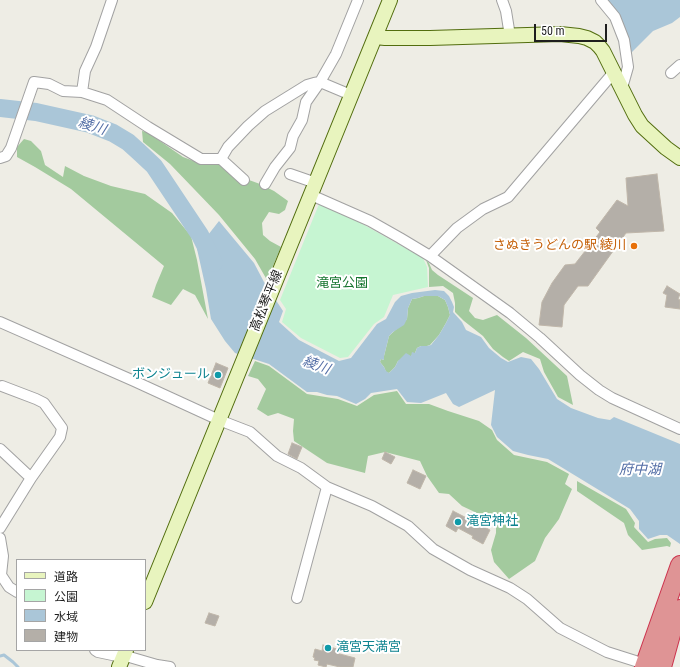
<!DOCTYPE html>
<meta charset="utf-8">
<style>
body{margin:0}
#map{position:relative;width:680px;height:667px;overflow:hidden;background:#eeede5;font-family:"Roboto Condensed","Noto Sans JP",sans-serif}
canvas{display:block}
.legend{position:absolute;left:16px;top:559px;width:130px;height:92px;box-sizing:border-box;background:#fff;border:1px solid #a5a5a5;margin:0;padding:5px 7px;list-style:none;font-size:12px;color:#1e1e1e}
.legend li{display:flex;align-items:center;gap:8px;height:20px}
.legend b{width:20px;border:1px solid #a5a5a5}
.scale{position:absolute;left:534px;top:24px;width:73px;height:18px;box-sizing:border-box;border:2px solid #1e1e1e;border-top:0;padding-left:5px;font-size:12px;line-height:14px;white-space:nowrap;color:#1e1e1e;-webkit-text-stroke:3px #fff;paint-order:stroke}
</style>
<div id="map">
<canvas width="680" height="667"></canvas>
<ul class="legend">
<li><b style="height:5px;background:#e8f4be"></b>道路</li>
<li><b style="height:11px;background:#c6f5d2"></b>公園</li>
<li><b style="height:11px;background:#aac6d8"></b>水域</li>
<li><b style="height:11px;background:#b4afa8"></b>建物</li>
</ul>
<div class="scale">50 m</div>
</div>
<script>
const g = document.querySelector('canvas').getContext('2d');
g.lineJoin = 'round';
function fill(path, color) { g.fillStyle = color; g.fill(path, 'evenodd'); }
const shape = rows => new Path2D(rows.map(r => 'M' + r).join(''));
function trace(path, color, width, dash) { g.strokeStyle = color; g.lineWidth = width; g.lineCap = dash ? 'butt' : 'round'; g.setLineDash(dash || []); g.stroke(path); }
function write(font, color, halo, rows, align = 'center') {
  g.font = font + ' "Roboto Condensed","Noto Sans JP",sans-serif'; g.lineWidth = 4; g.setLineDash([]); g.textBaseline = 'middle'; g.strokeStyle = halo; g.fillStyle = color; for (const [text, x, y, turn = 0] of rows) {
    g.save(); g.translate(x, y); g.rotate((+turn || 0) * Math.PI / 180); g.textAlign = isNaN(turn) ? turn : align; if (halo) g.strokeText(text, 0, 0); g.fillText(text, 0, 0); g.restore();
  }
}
const forest = shape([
 [142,131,147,132,183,157,202,164,218,164,245,185,249,180,260,184,274,191,288,201,285,210,279,214,269,212,262,223,263,235,270,241,281,247,267,280,255,259,219,215,170,164,143,142],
 [24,139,31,141,41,151,45,165,63,177,65,166,84,176,111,186,145,194,172,213,191,236,197,260,208,319,195,295,183,289,171,305,152,297,156,285,164,266,71,189,35,167,17,157,17,147],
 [426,260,429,263,432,270,438,275,473,298,469,311,475,318,483,320,497,315,526,338,567,376,573,405,558,397,544,372,540,359,523,352,509,361,503,357,493,349,483,336,464,321,455,312,455,303,453,293,443,286,429,287,429,268],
 [424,296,438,296,445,300,448,307,450,315,446,323,439,335,430,345,427,346,421,346,417,348,415,353,411,356,398,361,395,367,389,373,386,372,384,367,380,362,381,359,384,360,384,356,389,336,407,319,408,308,412,299,418,298],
 [255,361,269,366,307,394,338,399,357,406,374,395,397,391,406,404,429,404,448,411,479,421,492,430,497,440,514,455,547,462,569,474,565,484,572,489,559,519,545,538,535,561,509,579,494,562,491,550,496,533,496,522,462,506,449,494,439,493,427,476,420,461,385,452,368,456,365,473,327,463,294,441,293,431,294,419,278,413,268,416,257,409,266,389,258,379,248,376],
 [577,481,626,509,635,523,634,527,648,542,655,539,667,538,671,543,670,547,667,546,642,550,628,535,624,523,577,491]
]);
const park = shape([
 [319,204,359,222,423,258,427,267,428,287,393,295,384,317,374,324,348,357,340,358,301,338,282,322,286,309,280,300]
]);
const water = shape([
 [608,0,680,0,680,17,672,23,653,31,629,55,625,29,613,6],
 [219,221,254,263,264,282,283,311,279,322,299,340,339,361,351,358,377,324,386,319,395,302,401,296,412,293,435,290,444,291,449,296,452,302,454,307,453,312,462,322,466,330,481,337,489,348,501,358,508,362,521,357,531,359,539,369,557,399,571,408,598,418,610,420,614,417,680,444,680,544,667,535,660,535,648,539,639,529,639,521,630,509,548,459,528,455,513,451,497,437,491,425,495,390,459,407,453,404,446,393,421,403,407,402,397,389,371,393,365,399,356,404,337,396,327,395,317,392,307,392,269,364,235,353,225,341,211,319,206,289,197,249],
 [424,296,438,296,445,300,448,307,450,315,446,323,439,335,431,345,427,346,421,346,417,348,415,353,412,352,411,356,406,353,398,361,395,367,389,373,386,371,384,367,380,362,381,359,384,360,384,356,389,336,393,332,404,325,407,319,408,308,412,299,418,298]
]);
const stream = shape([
 [0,656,4,655,13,662,18,667]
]);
const river = shape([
 [0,108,36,112,90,124,113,133,128,142,138,151,154,166,200,235,214,263]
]);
const building = shape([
 [657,174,664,231,626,233,588,286,578,286,564,305,562,327,539,325,542,302,552,283,565,265,575,264,600,232,596,228,617,200,628,206,626,178,657,174],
 [667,286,680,294,678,299,680,300,680,309,665,307,667,295,663,293,667,286],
 [216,363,228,368,220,388,208,383,216,363],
 [292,443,302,447,297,459,288,454,292,443],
 [385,452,395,457,391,464,382,459,385,452],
 [413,470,426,476,420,489,407,483,413,470],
 [453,511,490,530,483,544,472,538,473,536,458,528,456,532,446,526,453,511],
 [209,613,219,616,215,626,205,623,209,613],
 [323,645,337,649,336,653,355,658,353,667,340,667,327,664,326,667,318,665,319,661,314,660,315,658,313,657,315,649,322,651,323,645]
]);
const street = shape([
 [502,0,506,11,510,36],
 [601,0,615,17,624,40,628,67,622,88],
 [671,73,680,65],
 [82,92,85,71,96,47,112,0],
 [0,158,6,156,11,148,34,82,49,84,63,91,82,92,107,100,148,127,201,159,221,159],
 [290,174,316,183],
 [244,180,221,159,228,147,248,126,265,111,307,85,314,83,320,82,351,95],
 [265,184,275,167,290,148,293,136,302,120,306,102,320,82,336,54,358,0],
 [311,195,370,221,400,238,430,256,510,313,540,338,580,375,599,390,612,398,680,429],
 [430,256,457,228,483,209,508,197,614,72],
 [0,322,134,381,219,420,250,432,277,456,301,468,327,487,372,506,408,526,433,549,470,570,510,588,527,599,560,628,607,652,648,665],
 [0,449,31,478],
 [0,528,31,478,60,437,62,428,44,403,36,399,2,386],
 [0,538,3,556,1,575,9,587,17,592],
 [297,598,327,487],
 [95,650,98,652,117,656,126,656,157,665,170,667]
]);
const secondary = shape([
 [376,37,385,38,430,38,560,34,579,36,587,38,595,42,599,46,603,51,635,115,642,126,666,148,680,158],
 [145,602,390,0],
 [119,667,126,650]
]);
const highway = shape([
 [644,667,680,565],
 [662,667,673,627,680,609]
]);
const markers = [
 [634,246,4,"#e8710a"],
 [218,375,4,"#0f9aa8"],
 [458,522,4,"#0f9aa8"],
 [328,648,4,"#0f9aa8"]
];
const foodNames = [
 ["さぬきうどんの駅 綾川",626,246]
];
const parkNames = [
 ["滝宮公園",342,284]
];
const streetNames = [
 ["高松琴平線",267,301,-68]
];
const cultureNames = [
 ["ボンジュール",210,375,"right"],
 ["滝宮神社",466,522],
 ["滝宮天満宮",336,648]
];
const waterNames = [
 ["綾川",92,127,18],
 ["綾川",316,366,20],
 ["府中湖",640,470]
];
fill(forest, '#a3ca9e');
fill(park, '#c6f5d2');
fill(water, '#aac6d8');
trace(stream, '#aac6d8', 3);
trace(river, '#aac6d8', 18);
fill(building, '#b4afa8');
trace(building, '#bfb6a9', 1);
trace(street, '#a2a2a2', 12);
trace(secondary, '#526d0e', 16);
trace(highway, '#cc334d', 20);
trace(street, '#fff', 10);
trace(secondary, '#e8f4be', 14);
trace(highway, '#df9495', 18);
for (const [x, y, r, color] of markers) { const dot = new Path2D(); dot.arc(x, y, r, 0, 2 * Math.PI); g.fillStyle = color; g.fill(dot); trace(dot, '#fff', 1.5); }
write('13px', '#c56008', '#fff', foodNames, 'right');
write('13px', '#15742e', '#fff', parkNames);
write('13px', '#1e1e1e', '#fff', streetNames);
write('13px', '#0d838f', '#fff', cultureNames, 'left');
write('italic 14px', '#536ea6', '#fff', waterNames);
</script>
